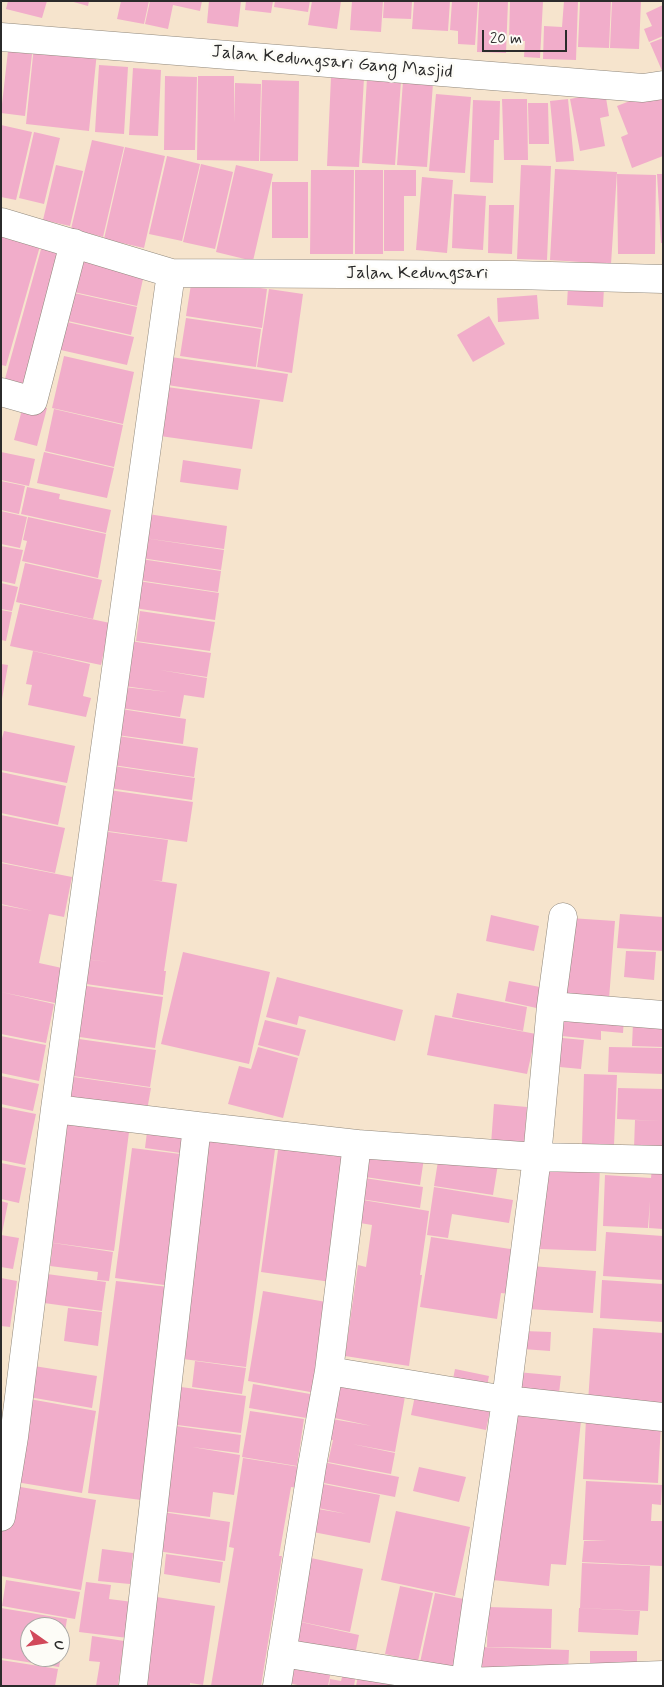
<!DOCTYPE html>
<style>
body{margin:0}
#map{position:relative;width:664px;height:1687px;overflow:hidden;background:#f6e4cd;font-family:Mynerve,sans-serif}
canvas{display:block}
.frame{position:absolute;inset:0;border:2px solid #2b2b2b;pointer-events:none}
.north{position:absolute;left:20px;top:1617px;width:50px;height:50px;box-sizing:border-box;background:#fdfcf7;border:1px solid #a9a8a5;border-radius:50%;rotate:103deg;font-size:14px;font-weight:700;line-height:20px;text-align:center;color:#2b2b2b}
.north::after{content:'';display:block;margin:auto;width:18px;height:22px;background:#d1495b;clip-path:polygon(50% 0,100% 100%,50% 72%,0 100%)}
.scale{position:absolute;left:482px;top:30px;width:85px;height:22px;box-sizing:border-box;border:2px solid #2b2b2b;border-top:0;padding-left:6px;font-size:15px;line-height:18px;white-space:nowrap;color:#2b2b2b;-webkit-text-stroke:4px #fdfcf7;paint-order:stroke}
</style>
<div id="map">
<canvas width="664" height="1687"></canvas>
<div class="frame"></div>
<div class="north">U</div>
<div class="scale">20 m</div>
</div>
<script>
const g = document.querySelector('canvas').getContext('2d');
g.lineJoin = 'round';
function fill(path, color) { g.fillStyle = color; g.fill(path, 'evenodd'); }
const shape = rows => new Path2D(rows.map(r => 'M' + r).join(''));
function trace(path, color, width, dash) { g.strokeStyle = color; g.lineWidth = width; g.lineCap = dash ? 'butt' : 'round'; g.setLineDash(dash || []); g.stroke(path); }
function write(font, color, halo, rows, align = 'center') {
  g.font = font + ' Mynerve,sans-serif'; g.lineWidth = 5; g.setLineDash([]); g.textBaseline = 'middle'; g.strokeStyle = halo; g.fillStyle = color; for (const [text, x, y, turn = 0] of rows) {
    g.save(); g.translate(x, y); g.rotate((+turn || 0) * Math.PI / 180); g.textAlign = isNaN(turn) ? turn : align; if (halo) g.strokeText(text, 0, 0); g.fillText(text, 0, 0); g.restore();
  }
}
const building = shape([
 [8,1,47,1,42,18,6,9],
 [70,1,89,1,88,6],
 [121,1,149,1,144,24,117,19],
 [150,1,202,1,200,11,173,5,168,29,145,24],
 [209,1,241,1,238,27,207,23],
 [246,1,273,1,271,13,245,10],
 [275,1,310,1,308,12,274,7],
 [312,1,341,1,337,29,308,25],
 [352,1,383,1,381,32,350,30],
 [384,1,412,1,411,19,383,18],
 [414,1,450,1,448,31,412,29],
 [452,1,478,1,475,45,458,44,458,31,450,30],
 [479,1,508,1,506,53,477,52],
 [510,1,543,1,540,58,524,57,525,41,509,41],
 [564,1,578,1,576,60,543,59,544,26,562,27],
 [580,1,611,1,609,48,578,47],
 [612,1,641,1,639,49,610,48],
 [663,5,663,36,649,42,644,29,652,26,646,13],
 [663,38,663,73,650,43],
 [34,46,97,52,89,131,26,124],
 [8,51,32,54,25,116,1,113],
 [99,65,128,67,124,134,95,132],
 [133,68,161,70,158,136,129,135],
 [165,76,197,77,195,150,164,150],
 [198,76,234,76,234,123,235,83,261,84,259,161,197,160],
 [331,77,364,78,359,167,327,166],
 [367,78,401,81,395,165,362,163],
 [262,80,299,81,298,161,260,161],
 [403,81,433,83,427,167,397,165],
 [663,88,663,156,632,168,621,137,628,134,617,106],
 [605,92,609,116,600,118,605,146,580,151,570,99],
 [436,94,471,97,465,173,429,171],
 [502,99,527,99,528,160,504,160],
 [568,99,574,161,556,162,550,101],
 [473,100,500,101,499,140,494,140,493,183,470,182],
 [528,103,548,103,549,144,529,144],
 [1,125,32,132,16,200,1,197],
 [34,132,60,138,44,204,19,198],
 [92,140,124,147,103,237,71,229],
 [125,147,165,156,144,248,104,239],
 [167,156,200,164,182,241,149,234],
 [201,164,233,172,215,249,183,242],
 [56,165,83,171,70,226,43,220],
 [236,165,273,174,253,261,216,252],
 [521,165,551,166,547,260,517,259],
 [555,169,617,172,611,264,550,260],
 [311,170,354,170,353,254,310,254],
 [355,170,383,170,383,254,355,254],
 [384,170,416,170,416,196,404,196,404,251,384,251],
 [617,174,656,175,655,254,618,254],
 [657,174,663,174,663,243,661,243],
 [422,177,453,180,447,253,416,250],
 [272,182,308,182,308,238,272,238],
 [454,194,486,196,483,250,452,248],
 [489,205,514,205,512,254,488,253],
 [1,227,42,239,6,366,1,365],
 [43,242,71,249,30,394,3,386],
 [74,254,145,270,137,306,65,290],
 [192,278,267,289,262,328,186,316],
 [568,286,604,287,603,307,567,305],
 [269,289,303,294,292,373,257,367],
 [65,291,137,307,131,335,59,319],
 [537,295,539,319,498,322,497,298],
 [489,316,505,344,473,362,457,335],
 [186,318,261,329,256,367,180,356],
 [58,320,134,337,127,365,52,348],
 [64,356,134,372,123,424,52,408],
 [171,357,288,374,283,402,167,385],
 [167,387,260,400,252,449,160,436],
 [24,402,47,408,37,446,14,440],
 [54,409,123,425,114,467,45,451],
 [1,452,35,459,29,486,1,480],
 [44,452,114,468,107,498,37,483],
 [183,460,241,469,238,490,180,482],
 [1,481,25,486,19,514,1,510],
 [27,487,60,494,59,499,111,510,106,533,21,514],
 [1,511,27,517,20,548,1,544],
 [148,514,227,526,224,549,144,538],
 [28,517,106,534,98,578,22,561,27,541,23,540],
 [144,538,224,550,221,570,141,558],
 [1,546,23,550,15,584,1,581],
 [141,559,221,571,218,592,138,580],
 [25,563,102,580,93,619,16,602],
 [138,581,219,593,215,620,134,608],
 [1,583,18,587,12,611,1,609],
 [20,604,110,623,101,665,10,646],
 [1,610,12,612,6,641,1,640],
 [140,611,215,622,210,651,136,641],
 [130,641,211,653,207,677,160,670,207,678,204,698,184,695,180,717,121,708,124,687,168,692,124,686],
 [33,651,90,664,83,696,91,698,86,717,28,705,32,685,26,684],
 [1,664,8,665,2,699,1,698],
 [121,709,186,719,183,744,117,735],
 [4,731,75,746,67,783,1,770,1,742],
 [118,736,198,748,194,777,113,765],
 [113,766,195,778,192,800,109,788],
 [1,772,66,786,58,825,1,813],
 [109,790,193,802,187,842,108,831,111,811,106,811],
 [1,815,65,828,55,873,1,862],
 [101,831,168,840,162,881,152,880,177,884,164,971,166,971,163,995,79,983,83,959,109,962,85,959],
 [1,863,72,877,64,917,49,914,39,963,62,968,55,1003,1,992,1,905,33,911,1,904],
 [620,914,663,917,663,951,617,948],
 [491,915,539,926,534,951,486,941],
 [570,918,615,921,609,999,565,996],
 [626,951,656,952,654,980,624,977],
 [183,952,270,972,249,1064,161,1044],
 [277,977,403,1010,395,1041,299,1016,297,1025,266,1017],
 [509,981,545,988,541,1009,505,1001],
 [80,985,163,997,155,1048,73,1036],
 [1,992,54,1004,46,1043,1,1034],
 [457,993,527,1007,523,1031,452,1017],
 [554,1012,624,1018,623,1033,601,1031,601,1040,552,1035],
 [435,1015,536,1034,527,1074,427,1055],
 [265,1020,306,1030,299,1056,258,1045],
 [633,1023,663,1024,663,1047,632,1046],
 [1,1036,46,1045,39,1081,1,1073],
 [552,1037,584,1040,581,1069,549,1066],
 [72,1038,156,1050,150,1087,66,1075],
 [258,1047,298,1058,283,1118,228,1104,239,1066,251,1069],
 [609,1047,663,1048,663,1074,608,1072],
 [584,1074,617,1075,614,1145,582,1144],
 [1,1076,39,1084,33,1111,1,1104],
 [67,1076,151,1088,146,1116,63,1104],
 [618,1088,663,1089,663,1121,617,1119],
 [494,1104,527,1107,524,1146,491,1144],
 [1,1107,36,1114,25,1165,1,1160],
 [64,1115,130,1124,114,1251,47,1242],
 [635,1120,663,1121,663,1149,634,1148],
 [148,1124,192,1130,188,1154,145,1148],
 [207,1133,276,1142,246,1367,183,1359],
 [279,1143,348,1152,331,1282,261,1272],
 [132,1148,188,1155,171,1286,115,1278],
 [369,1150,424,1158,420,1185,365,1177],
 [439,1155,498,1164,493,1195,434,1186],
 [1,1163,26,1168,19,1203,1,1199],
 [544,1165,600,1168,596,1251,540,1249],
 [652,1167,663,1167,663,1229,649,1228,650,1201,648,1228,603,1226,605,1175,651,1178],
 [358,1177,423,1187,420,1208,354,1198],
 [434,1187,513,1200,509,1223,452,1214,448,1238,427,1235],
 [363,1200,429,1211,420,1275,422,1275,409,1366,345,1356,358,1265,366,1267,372,1225,360,1223],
 [1,1201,8,1203,2,1233,1,1232],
 [606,1232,663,1236,663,1280,603,1276],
 [1,1235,19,1238,13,1269,1,1267],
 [431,1237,517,1250,509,1294,501,1293,497,1319,420,1307],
 [53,1243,113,1252,109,1281,97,1280,98,1272,50,1266],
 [531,1266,596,1271,593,1313,528,1309],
 [47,1274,106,1282,102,1311,44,1303],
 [1,1278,17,1281,10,1327,1,1326],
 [602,1280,663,1284,663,1322,600,1318],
 [116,1281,169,1287,141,1500,88,1493],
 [263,1291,332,1303,316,1393,248,1381],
 [68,1308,102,1312,98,1346,64,1341],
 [593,1328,663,1333,663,1407,588,1402],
 [524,1331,551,1332,550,1351,523,1349],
 [195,1361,246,1368,242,1394,192,1387],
 [34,1366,97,1376,92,1408,29,1397],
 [455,1369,489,1376,485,1396,451,1389],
 [517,1372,561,1376,558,1402,515,1398],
 [337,1377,406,1391,395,1452,352,1444,395,1453,391,1474,328,1462,333,1440,328,1439,332,1419,372,1426,330,1417],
 [253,1384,316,1395,312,1419,249,1408],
 [181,1387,246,1396,241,1433,169,1424,172,1400,179,1402],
 [416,1391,491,1406,486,1430,411,1415],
 [24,1398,96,1411,82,1493,10,1481],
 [512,1404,582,1411,566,1565,551,1564,549,1586,493,1580],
 [250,1411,304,1419,297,1466,242,1457],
 [586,1419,661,1422,658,1483,583,1479],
 [169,1425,241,1435,239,1453,192,1447,240,1455,234,1495,213,1492,210,1517,162,1511],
 [243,1458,300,1467,297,1488,291,1487,279,1556,282,1556,261,1686,211,1686,234,1548,229,1547,232,1530,257,1534,232,1530],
 [323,1462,399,1477,395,1497,319,1482],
 [419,1467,466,1477,459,1502,413,1491],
 [586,1481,662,1485,661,1505,652,1504,651,1521,663,1521,662,1566,582,1562,584,1541,607,1541,583,1540],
 [323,1484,380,1495,370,1543,313,1532,318,1509,347,1514,318,1508],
 [9,1485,96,1500,81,1590,1,1576,1,1531],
 [396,1511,470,1527,455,1596,381,1580],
 [162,1512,230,1522,225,1561,157,1551],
 [102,1549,133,1553,130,1584,98,1581],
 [166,1554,223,1562,220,1583,164,1574],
 [311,1558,363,1569,350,1632,297,1621],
 [582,1563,650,1566,648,1611,580,1608],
 [6,1580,80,1592,75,1619,2,1606],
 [86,1582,111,1585,109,1599,133,1602,128,1638,79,1632],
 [400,1586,433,1593,418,1661,385,1654],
 [435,1593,468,1600,453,1674,419,1667],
 [150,1596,215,1606,203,1685,190,1683,190,1686,143,1686],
 [488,1607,552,1609,551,1648,487,1647],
 [1,1608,67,1619,61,1656,60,1627,30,1627,30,1657,61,1657,59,1667,1,1658],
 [579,1608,640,1611,638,1635,578,1632],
 [296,1621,359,1635,355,1655,292,1641],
 [92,1636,124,1641,118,1686,96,1686,100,1662,89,1661],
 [480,1647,569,1650,568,1675,479,1672],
 [590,1651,637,1651,637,1672,590,1673],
 [1,1660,58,1669,55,1686,1,1686],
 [288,1662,331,1671,328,1686,302,1686,284,1682],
 [345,1666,357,1668,354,1686,329,1686,330,1679,341,1681],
 [358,1676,403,1686,356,1686]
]);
const minor = shape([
 [1,37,643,88,663,85],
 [1,222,171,273,514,275,663,279],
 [1,392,33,401,74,243],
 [551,1006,663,1015],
 [55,1109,197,1126],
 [329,1371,506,1400,663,1417],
 [1,1517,14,1437,55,1109,171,273],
 [282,1653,465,1682,663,1675],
 [465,1682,506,1400,537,1157,551,1006,563,917],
 [133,1686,197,1126,357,1144,537,1157,663,1160],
 [277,1686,312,1466,329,1371,357,1144]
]);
const streetNames = [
 ["Jalan Kedungsari Gang Masjid",332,63,5],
 ["Jalan Kedungsari",417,274]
];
fill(building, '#f1adca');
trace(minor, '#90887c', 29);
trace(minor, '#fff', 28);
write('18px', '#2b2b2b', '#fdfcf7', streetNames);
</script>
